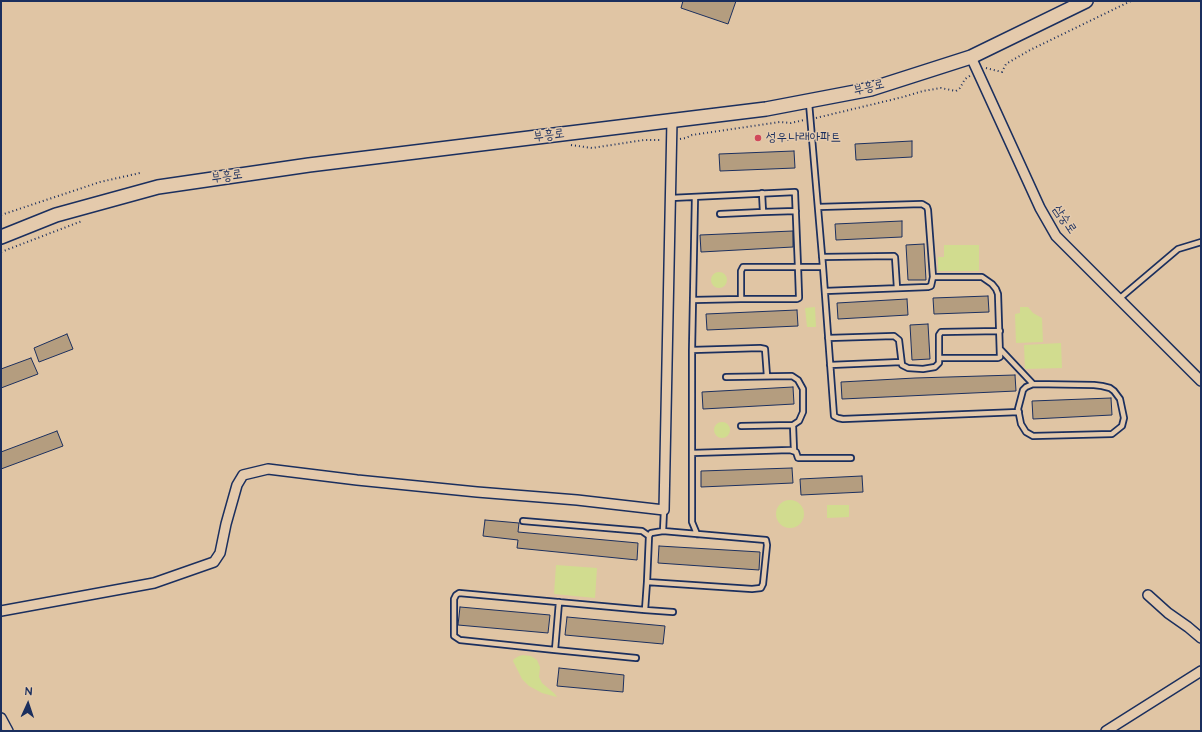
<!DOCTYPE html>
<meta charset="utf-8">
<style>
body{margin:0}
#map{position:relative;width:1202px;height:732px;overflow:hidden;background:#e0c5a4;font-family:"Architects Daughter",sans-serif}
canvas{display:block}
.frame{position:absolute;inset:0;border:2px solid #1b2f5e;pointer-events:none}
.north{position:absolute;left:8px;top:684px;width:40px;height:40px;-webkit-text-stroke:3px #e4caac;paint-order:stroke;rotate:3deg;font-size:11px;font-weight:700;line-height:16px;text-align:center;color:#1b2f5e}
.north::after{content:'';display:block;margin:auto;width:14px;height:18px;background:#1b2f5e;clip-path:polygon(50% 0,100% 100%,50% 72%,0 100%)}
</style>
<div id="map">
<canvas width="1202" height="732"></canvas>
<div class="frame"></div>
<div class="north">N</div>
</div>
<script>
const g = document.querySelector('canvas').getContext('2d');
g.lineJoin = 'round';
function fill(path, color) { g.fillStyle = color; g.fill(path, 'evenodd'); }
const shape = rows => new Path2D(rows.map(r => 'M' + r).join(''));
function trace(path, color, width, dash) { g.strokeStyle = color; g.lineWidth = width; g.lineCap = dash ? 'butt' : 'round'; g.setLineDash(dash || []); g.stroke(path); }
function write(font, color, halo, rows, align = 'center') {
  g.font = font + ' "Architects Daughter","Poor Story",sans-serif'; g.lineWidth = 3; g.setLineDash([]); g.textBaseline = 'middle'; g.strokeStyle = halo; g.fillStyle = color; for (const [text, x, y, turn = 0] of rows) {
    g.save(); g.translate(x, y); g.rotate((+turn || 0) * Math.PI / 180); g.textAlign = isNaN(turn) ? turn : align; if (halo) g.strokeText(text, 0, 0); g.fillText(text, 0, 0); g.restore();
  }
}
const green = shape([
 [944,245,979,245,979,271,938,271,938,257,944,257],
 '711 280a8 8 0 1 1 16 0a8 8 0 1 1-16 0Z',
 [815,307,816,327,807,327,805,308],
 [1020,307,1028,307,1033,313,1042,318,1043,342,1016,343,1015,314,1020,313],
 [1061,343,1062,368,1025,369,1024,345],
 '714 430a8 8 0 1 1 16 0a8 8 0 1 1-16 0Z',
 '776 514a14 14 0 1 1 28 0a14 14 0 1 1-28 0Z',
 [827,505,849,505,849,517,827,518],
 [556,565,597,568,595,598,554,594],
 [523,655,531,656,537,660,540,667,539,677,542,683,555,694,557,697,542,693,529,686,522,679,513,661,514,659,519,656]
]);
const building = shape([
 [683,1,736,1,728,24,681,8,683,1],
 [912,141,912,157,856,160,855,144,912,141],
 [794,151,795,168,720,171,719,154,794,151],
 [902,221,902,237,836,240,835,224,902,221],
 [793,231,793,247,701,252,700,235,793,231],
 [924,244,926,280,908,280,906,245,924,244],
 [988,296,989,312,934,314,933,298,988,296],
 [907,299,908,315,838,319,837,303,907,299],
 [797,310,798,326,707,330,706,314,797,310],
 [928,324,930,359,912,360,910,325,928,324],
 [67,334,73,349,39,362,34,348,67,334],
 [31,358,38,374,1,388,1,369,31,358],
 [1015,375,1016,391,842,399,841,382,915,378,1015,375],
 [793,387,794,404,703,409,702,392,793,387],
 [1111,398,1112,415,1033,419,1032,401,1111,398],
 [57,431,63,446,1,469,1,452,57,431],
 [792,468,793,483,701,487,701,471,792,468],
 [862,476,863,492,801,495,800,479,862,476],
 [485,520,519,523,518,532,638,543,637,560,517,548,518,540,483,536,485,520],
 [659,546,760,552,759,570,658,563,659,546],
 [460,607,550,615,548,633,458,625,460,607],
 [567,617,665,626,663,644,565,635,567,617],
 [559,668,624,675,623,692,557,686,559,668]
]);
const path = shape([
 [986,68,1002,72,1006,64,1032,49,1131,1],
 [816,118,903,97,923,91,941,88,956,91,960,88,965,79,971,75],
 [680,139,686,138,692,135,780,122,791,123,804,120],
 [571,145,592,148,644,140,662,140],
 [1,215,100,182,140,173],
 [1,252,82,221]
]);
const lane = shape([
 [809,103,823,267,834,416,838,418,843,419,1019,412],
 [762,193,763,212,796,211],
 [695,197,692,350,692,522,697,534],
 [671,198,795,192,795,193,798,267,799,296,799,298,797,299,741,299,741,271,743,267,823,267],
 [818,207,922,204,927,207,928,210,933,277,931,286,928,287,825,291],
 [720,214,763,212],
 [822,257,894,256,895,257,897,288],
 [933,277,982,277,992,284,996,289,998,294,1000,357,998,358,939,358],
 [1119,299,1178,249,1201,242],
 [693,300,741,299],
 [828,338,894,336,899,340,902,365,908,368,923,369,935,367,939,363,939,335,941,332,1000,331],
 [692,350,760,348,765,349,767,376],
 [1001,350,1033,384],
 [830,365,901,362],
 [726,377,792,376,798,380,803,389,803,412,799,421,793,425,741,426],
 [1033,384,1094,385,1102,386,1110,388,1114,391,1120,399,1124,418,1122,426,1112,434,1033,436,1026,432,1021,424,1018,409,1023,390,1026,387,1033,384],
 [793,425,794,451],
 [692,453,790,450,796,452,798,458,851,458],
 [523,521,642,531,649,536],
 [663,531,651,533,649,536,647,582,752,589,761,588,763,584,767,545,766,540,663,531,664,510],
 [647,582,645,610,673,612],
 [559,602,555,650,460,640,454,636,454,599,456,595,459,593,645,610],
 [555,650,636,658]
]);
const street = shape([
 [971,57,1040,208,1056,236,1201,381],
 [1148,595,1168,613,1188,627,1201,638],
 [1,611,154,583,214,562,220,553,226,524,237,485,243,475,268,469,357,480,477,492,577,500,664,510,672,120],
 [1,718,8,731],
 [1106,731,1201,671]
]);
const secondary = shape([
 [1,237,56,215,158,187,309,165,766,109,871,89,971,57,1086,1]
]);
const markers = [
 [758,138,4,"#d1495b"]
];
const streetNames = [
 ["부흥로",869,88,-14],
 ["부흥로",549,136,-7],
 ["부흥로",227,177,-8],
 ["삼숭로",1064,220,56]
];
const poiNames = [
 ["성우.나래아파트",766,138]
];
fill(green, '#d1dc8f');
fill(building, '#b49d7f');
trace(building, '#1b2f5e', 1);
trace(lane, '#1b2f5e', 8);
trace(street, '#1b2f5e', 12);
trace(secondary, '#1b2f5e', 16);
trace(path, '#1b2f5e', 2, [1, 3]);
trace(lane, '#e4caac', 4.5);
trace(street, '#e4caac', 9);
trace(secondary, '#e4caac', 13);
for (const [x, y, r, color] of markers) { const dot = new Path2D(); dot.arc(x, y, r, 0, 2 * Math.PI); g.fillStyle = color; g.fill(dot); trace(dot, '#e4caac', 1.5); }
write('13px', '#1b2f5e', '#e4caac', streetNames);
write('13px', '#1b2f5e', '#e4caac', poiNames, 'left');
</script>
